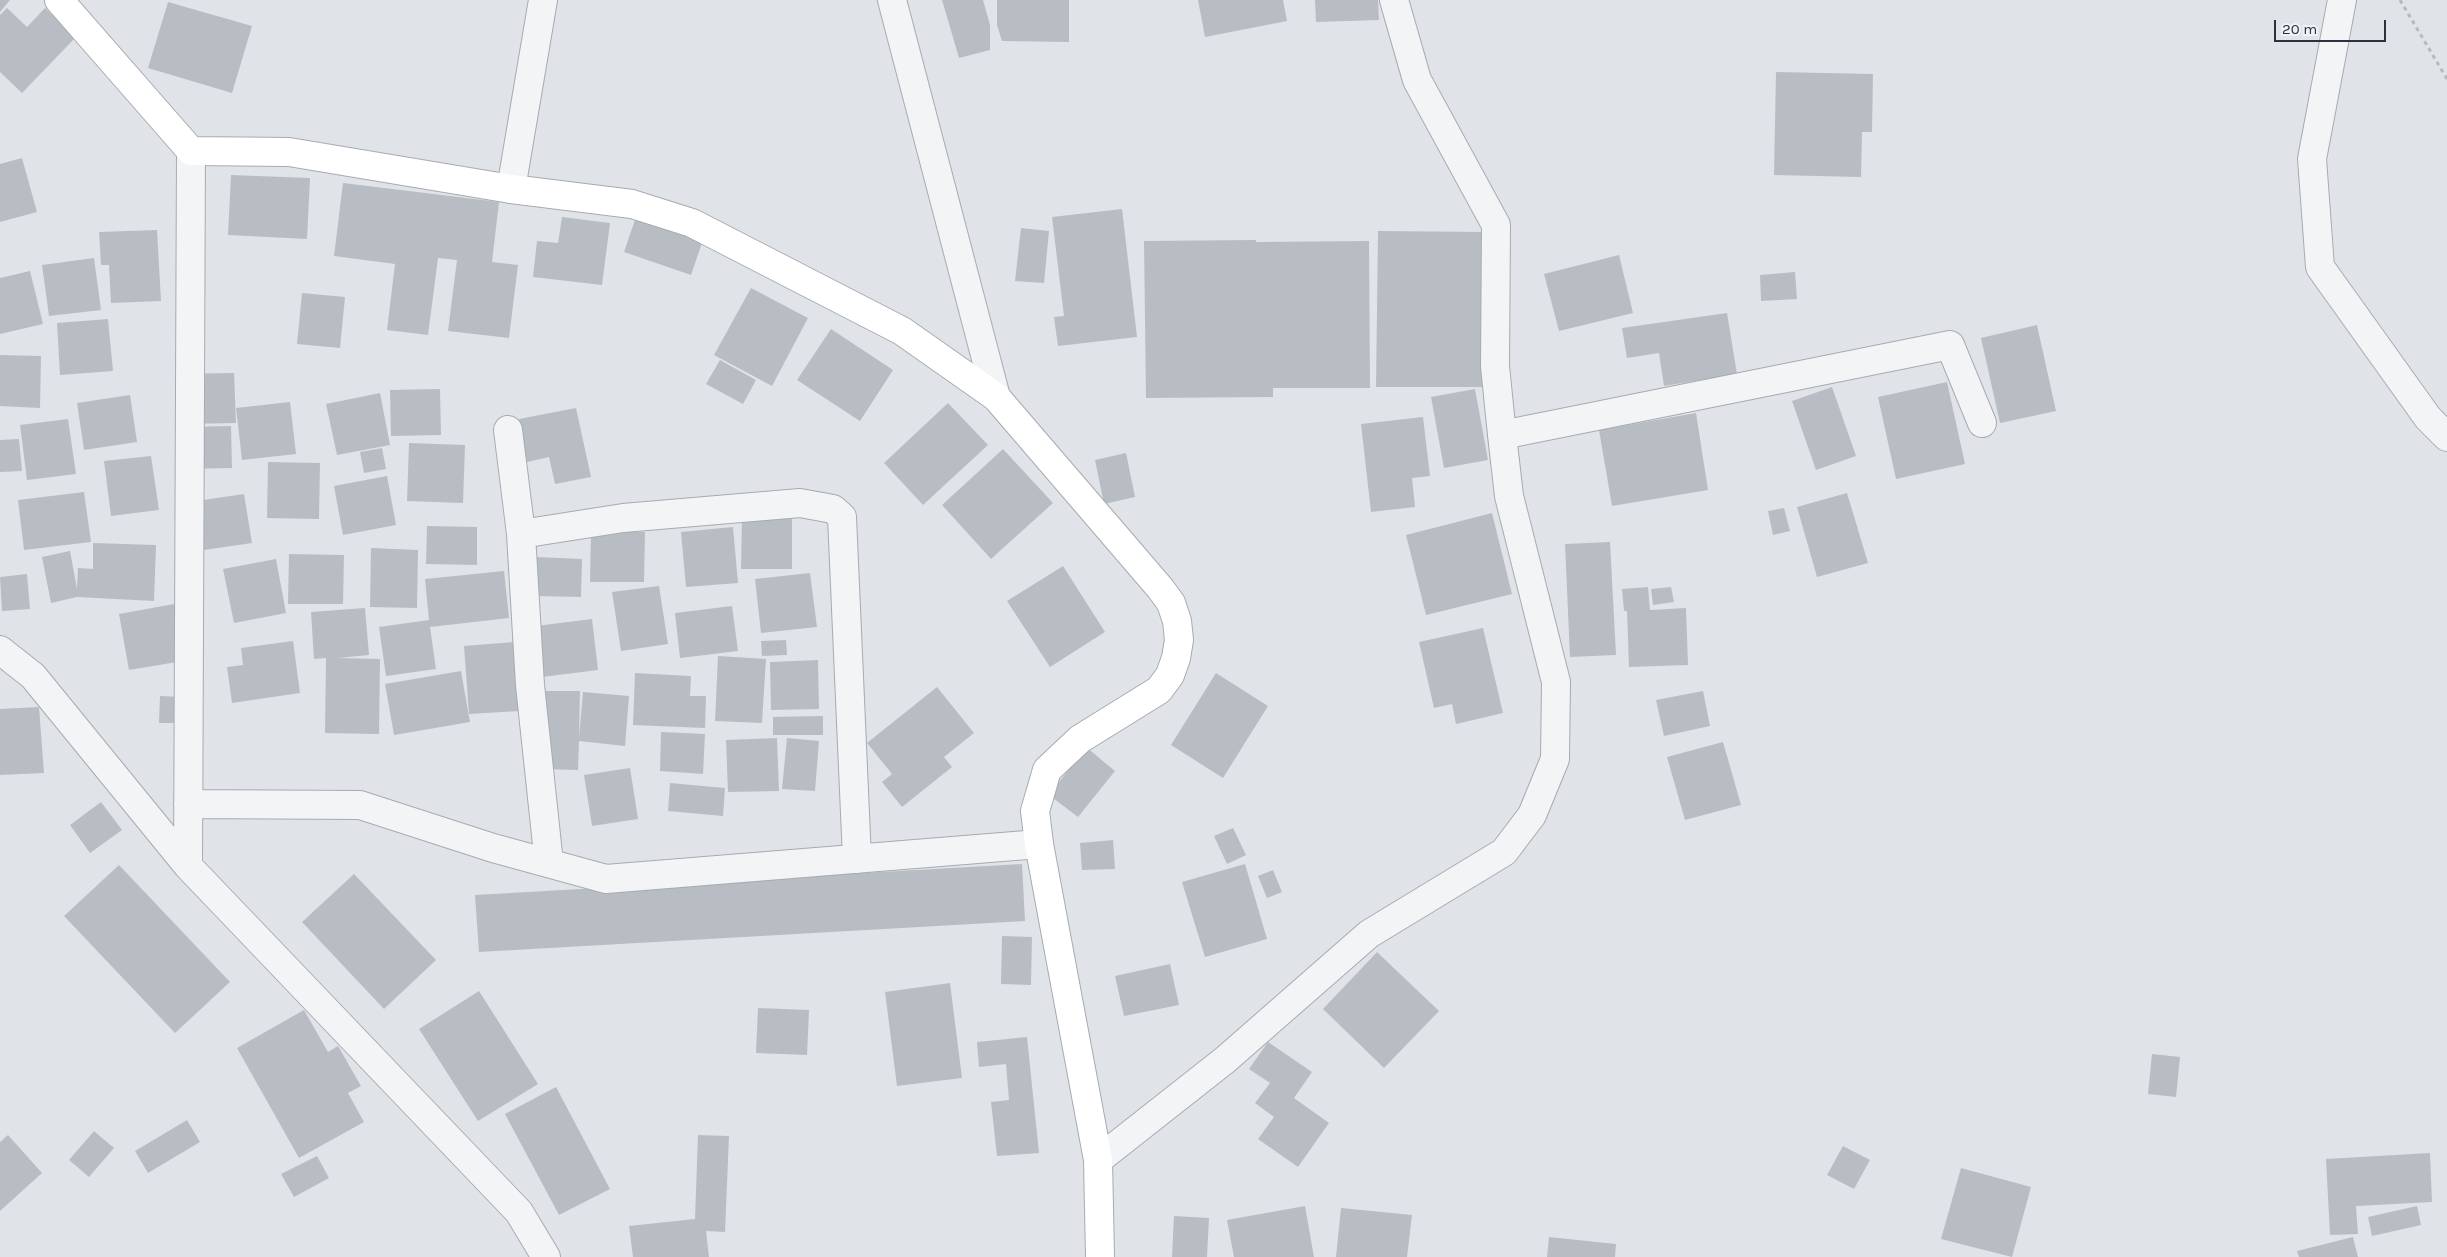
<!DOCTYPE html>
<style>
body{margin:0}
#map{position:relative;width:2447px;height:1257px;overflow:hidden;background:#e0e4e8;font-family:Karla,sans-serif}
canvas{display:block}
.scale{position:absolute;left:2274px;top:20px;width:112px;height:22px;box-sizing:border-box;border:2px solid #2a323e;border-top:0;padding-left:6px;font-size:15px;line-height:18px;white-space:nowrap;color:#2a323e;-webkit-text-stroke:4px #eff2f5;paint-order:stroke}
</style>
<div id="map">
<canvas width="2447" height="1257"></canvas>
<div class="scale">20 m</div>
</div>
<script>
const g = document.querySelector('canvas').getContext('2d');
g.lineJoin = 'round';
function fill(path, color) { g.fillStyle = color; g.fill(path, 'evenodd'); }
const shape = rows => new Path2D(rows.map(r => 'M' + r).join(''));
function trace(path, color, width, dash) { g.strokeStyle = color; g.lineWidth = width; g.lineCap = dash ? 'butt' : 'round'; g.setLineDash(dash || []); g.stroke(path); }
const building = shape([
 [0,0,10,0,0,12],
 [942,0,983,0,990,25,990,50,959,58],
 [997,0,1069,0,1069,42,1002,41,997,25],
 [1198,0,1283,0,1287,21,1205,37],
 [1315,0,1378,0,1379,20,1316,22],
 [168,2,252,26,232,93,148,68],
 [7,8,27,27,45,8,76,37,22,93,0,72,0,15],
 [1776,72,1873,74,1872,132,1862,132,1861,177,1774,175],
 [22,158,37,212,0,222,0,164],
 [231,175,310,178,307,239,228,235],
 [343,183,499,202,492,262,518,265,509,338,448,331,457,260,438,258,428,335,387,330,395,264,334,256],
 [1122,209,1137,337,1058,346,1054,317,1064,316,1052,217],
 [638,211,705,234,691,275,624,252],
 [562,217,610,223,602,285,533,277,537,241,558,243],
 [1021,228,1049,231,1044,283,1015,281],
 [157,230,161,301,111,303,109,265,101,265,99,232],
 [1378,231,1487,232,1486,387,1376,387],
 [1256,240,1256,242,1369,241,1370,388,1273,388,1273,397,1146,398,1144,241],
 [1619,255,1633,313,1559,331,1544,274],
 [94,258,101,310,49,316,42,265],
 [30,271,43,324,0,334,0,278],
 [1795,272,1797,299,1761,301,1760,275],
 [751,288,808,318,772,386,714,355],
 [302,293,345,297,340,348,297,344],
 [1727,313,1737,374,1664,386,1659,353,1627,358,1622,328],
 [108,319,113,371,60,375,57,323],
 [2037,325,2056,411,2000,423,1981,338],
 [831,329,893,370,860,421,797,380],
 [0,355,41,356,40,408,0,406],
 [720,360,756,380,743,404,706,384],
 [234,373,236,423,183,424,181,374],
 [1947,382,1965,464,1896,479,1878,397],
 [1832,387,1856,456,1816,470,1792,401],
 [440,389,441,435,391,436,390,390],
 [1475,389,1488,460,1444,468,1431,397],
 [380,393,390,445,337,455,326,404],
 [130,395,137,442,84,450,77,403],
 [290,402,296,454,242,460,236,408],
 [948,403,988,445,923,505,884,463],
 [576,408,591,477,555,484,549,457,527,462,519,419],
 [1696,413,1708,490,1612,506,1599,430],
 [1423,417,1430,476,1412,478,1415,507,1371,512,1361,424],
 [68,419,76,474,27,480,20,425],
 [231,426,232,468,182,469,181,427],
 [19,439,22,471,0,472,0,440],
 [409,443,465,445,463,503,407,501],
 [382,448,386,469,364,473,360,452],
 [1003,449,1053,503,991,559,942,505],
 [1126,453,1135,497,1104,504,1095,460],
 [151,456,159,510,111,516,104,461],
 [268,462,320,463,319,519,267,518],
 [387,476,396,525,343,535,334,486],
 [84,492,91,542,24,550,18,500],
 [1847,493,1868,563,1817,577,1797,507],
 [244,494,252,543,197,551,190,502],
 [1784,508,1790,531,1773,535,1768,511],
 [1492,513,1512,594,1426,615,1406,535],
 [742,518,792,519,792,569,741,569],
 [427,526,477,527,477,565,426,564],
 [733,527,738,583,686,587,681,532],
 [591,532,645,532,644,582,590,582],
 [1610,542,1616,655,1570,657,1565,544],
 [93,543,156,545,154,601,77,597,51,603,42,557,70,551,77,589,78,568,93,569],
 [371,548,418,550,417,608,370,607],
 [289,554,344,555,343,604,288,604],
 [536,557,582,559,581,597,535,596],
 [276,559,286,613,234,623,223,569],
 [1063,566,1105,632,1050,667,1007,601],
 [504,571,509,618,430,627,436,669,386,676,379,627,429,620,425,579],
 [810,573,817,627,761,633,755,579],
 [27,574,30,609,2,611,0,577],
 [659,586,668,644,621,651,612,592],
 [1648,587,1650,610,1686,608,1688,665,1629,667,1627,611,1624,611,1622,589],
 [1671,587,1674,602,1653,605,1651,589],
 [174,604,183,661,129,670,119,614],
 [732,606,738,651,680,658,675,613],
 [365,608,369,655,338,658,380,659,379,734,325,733,326,658,314,659,311,612],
 [592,619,598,670,534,678,528,627],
 [1483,628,1503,713,1456,724,1452,704,1434,708,1419,642],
 [786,640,787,655,762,656,761,641],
 [293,641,300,693,232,703,227,667,243,665,241,648],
 [514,642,519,711,469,714,464,646],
 [718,656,766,659,762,723,715,721],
 [818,660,819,709,771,710,770,662],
 [461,671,470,722,394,735,385,684],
 [635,673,691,676,690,696,706,696,705,728,633,725],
 [1216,673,1268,706,1223,778,1171,745],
 [937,687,974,733,944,757,952,767,902,807,882,782,892,774,867,743],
 [544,691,580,691,579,738,583,692,629,696,625,746,579,741,578,770,542,769],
 [1703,691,1710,726,1664,736,1656,700],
 [160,696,181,697,181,723,159,723],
 [39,707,44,773,0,775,0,709],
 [823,716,823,735,773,735,773,717],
 [661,732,705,734,703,774,660,771],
 [777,738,779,791,728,792,726,740],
 [787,738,819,741,815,791,782,789],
 [1723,742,1741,805,1685,820,1667,757],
 [1086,747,1115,771,1078,817,1049,795],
 [630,768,638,819,592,826,584,775],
 [670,783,725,788,723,816,668,811],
 [101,802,122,830,90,853,70,825],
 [1233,828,1246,855,1227,864,1214,836],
 [1113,840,1115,869,1082,870,1080,843],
 [1022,864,1025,921,479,952,475,895],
 [1245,864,1267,939,1205,957,1182,882],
 [119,865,230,982,175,1033,64,916],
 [1273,870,1282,892,1267,898,1258,876],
 [354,874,436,960,384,1009,302,922],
 [1002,936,1032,937,1031,985,1001,984],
 [1377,952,1439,1011,1384,1068,1323,1009],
 [1170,964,1179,1005,1124,1016,1115,976],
 [950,983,962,1078,897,1086,885,992],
 [479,991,538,1084,478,1121,419,1029],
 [758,1008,809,1010,807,1055,756,1053],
 [304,1010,328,1052,338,1046,361,1086,348,1093,364,1122,299,1158,237,1048],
 [1027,1037,1039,1153,997,1156,991,1102,1009,1100,1006,1064,979,1067,977,1042],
 [1268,1042,1312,1072,1294,1098,1329,1123,1298,1167,1258,1139,1274,1117,1255,1103,1270,1083,1249,1069],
 [2152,1054,2180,1057,2176,1097,2148,1094],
 [556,1087,610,1189,559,1215,505,1114],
 [187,1120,200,1142,148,1173,135,1151],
 [94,1131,114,1148,89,1177,69,1160],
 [8,1135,42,1173,0,1211,0,1142],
 [698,1135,729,1136,725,1232,706,1231,709,1257,633,1257,629,1226,695,1219],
 [1843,1146,1870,1160,1854,1189,1827,1175],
 [2430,1153,2432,1202,2356,1206,2358,1234,2330,1235,2326,1159],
 [317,1156,329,1178,294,1197,281,1174],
 [1961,1168,2031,1187,2012,1257,1941,1239],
 [1305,1206,1314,1257,1234,1257,1227,1220],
 [2417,1206,2421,1225,2372,1236,2368,1217],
 [1341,1208,1412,1215,1407,1257,1336,1257],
 [1174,1216,1209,1218,1207,1257,1172,1257],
 [1549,1237,1616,1244,1615,1257,1547,1257],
 [2353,1237,2358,1257,2299,1257,2297,1251]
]);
const path = shape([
 [2400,0,2447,79]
]);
const street = shape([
 [892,0,996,397],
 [2342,0,2312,159,2320,267,2428,418,2447,437],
 [511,189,543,0],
 [508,430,521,534,530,685,549,863],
 [1502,435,1950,345,1982,423],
 [521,534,623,518,800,503,833,509,842,517,857,859],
 [0,650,33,676,188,866,519,1212,546,1257],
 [188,804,360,805,493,848,606,879,1039,844],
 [188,866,191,151],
 [1098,1160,1225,1060,1369,934,1504,852,1532,815,1555,759,1556,682,1509,496,1502,435,1495,366,1496,225,1417,80,1394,0]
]);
const secondary = shape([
 [59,0,191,151,289,152,511,189,632,204,692,223,902,331,996,397,1160,588,1171,603,1177,621,1179,640,1176,658,1170,675,1159,690,1080,739,1047,770,1035,811,1039,844,1098,1160,1100,1257]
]);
fill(building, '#b8bdc4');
trace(street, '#a6abb2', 30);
trace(secondary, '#a6abb2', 30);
trace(path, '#b6babf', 3, [4, 4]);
trace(street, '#f2f4f6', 28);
trace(secondary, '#fff', 28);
</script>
